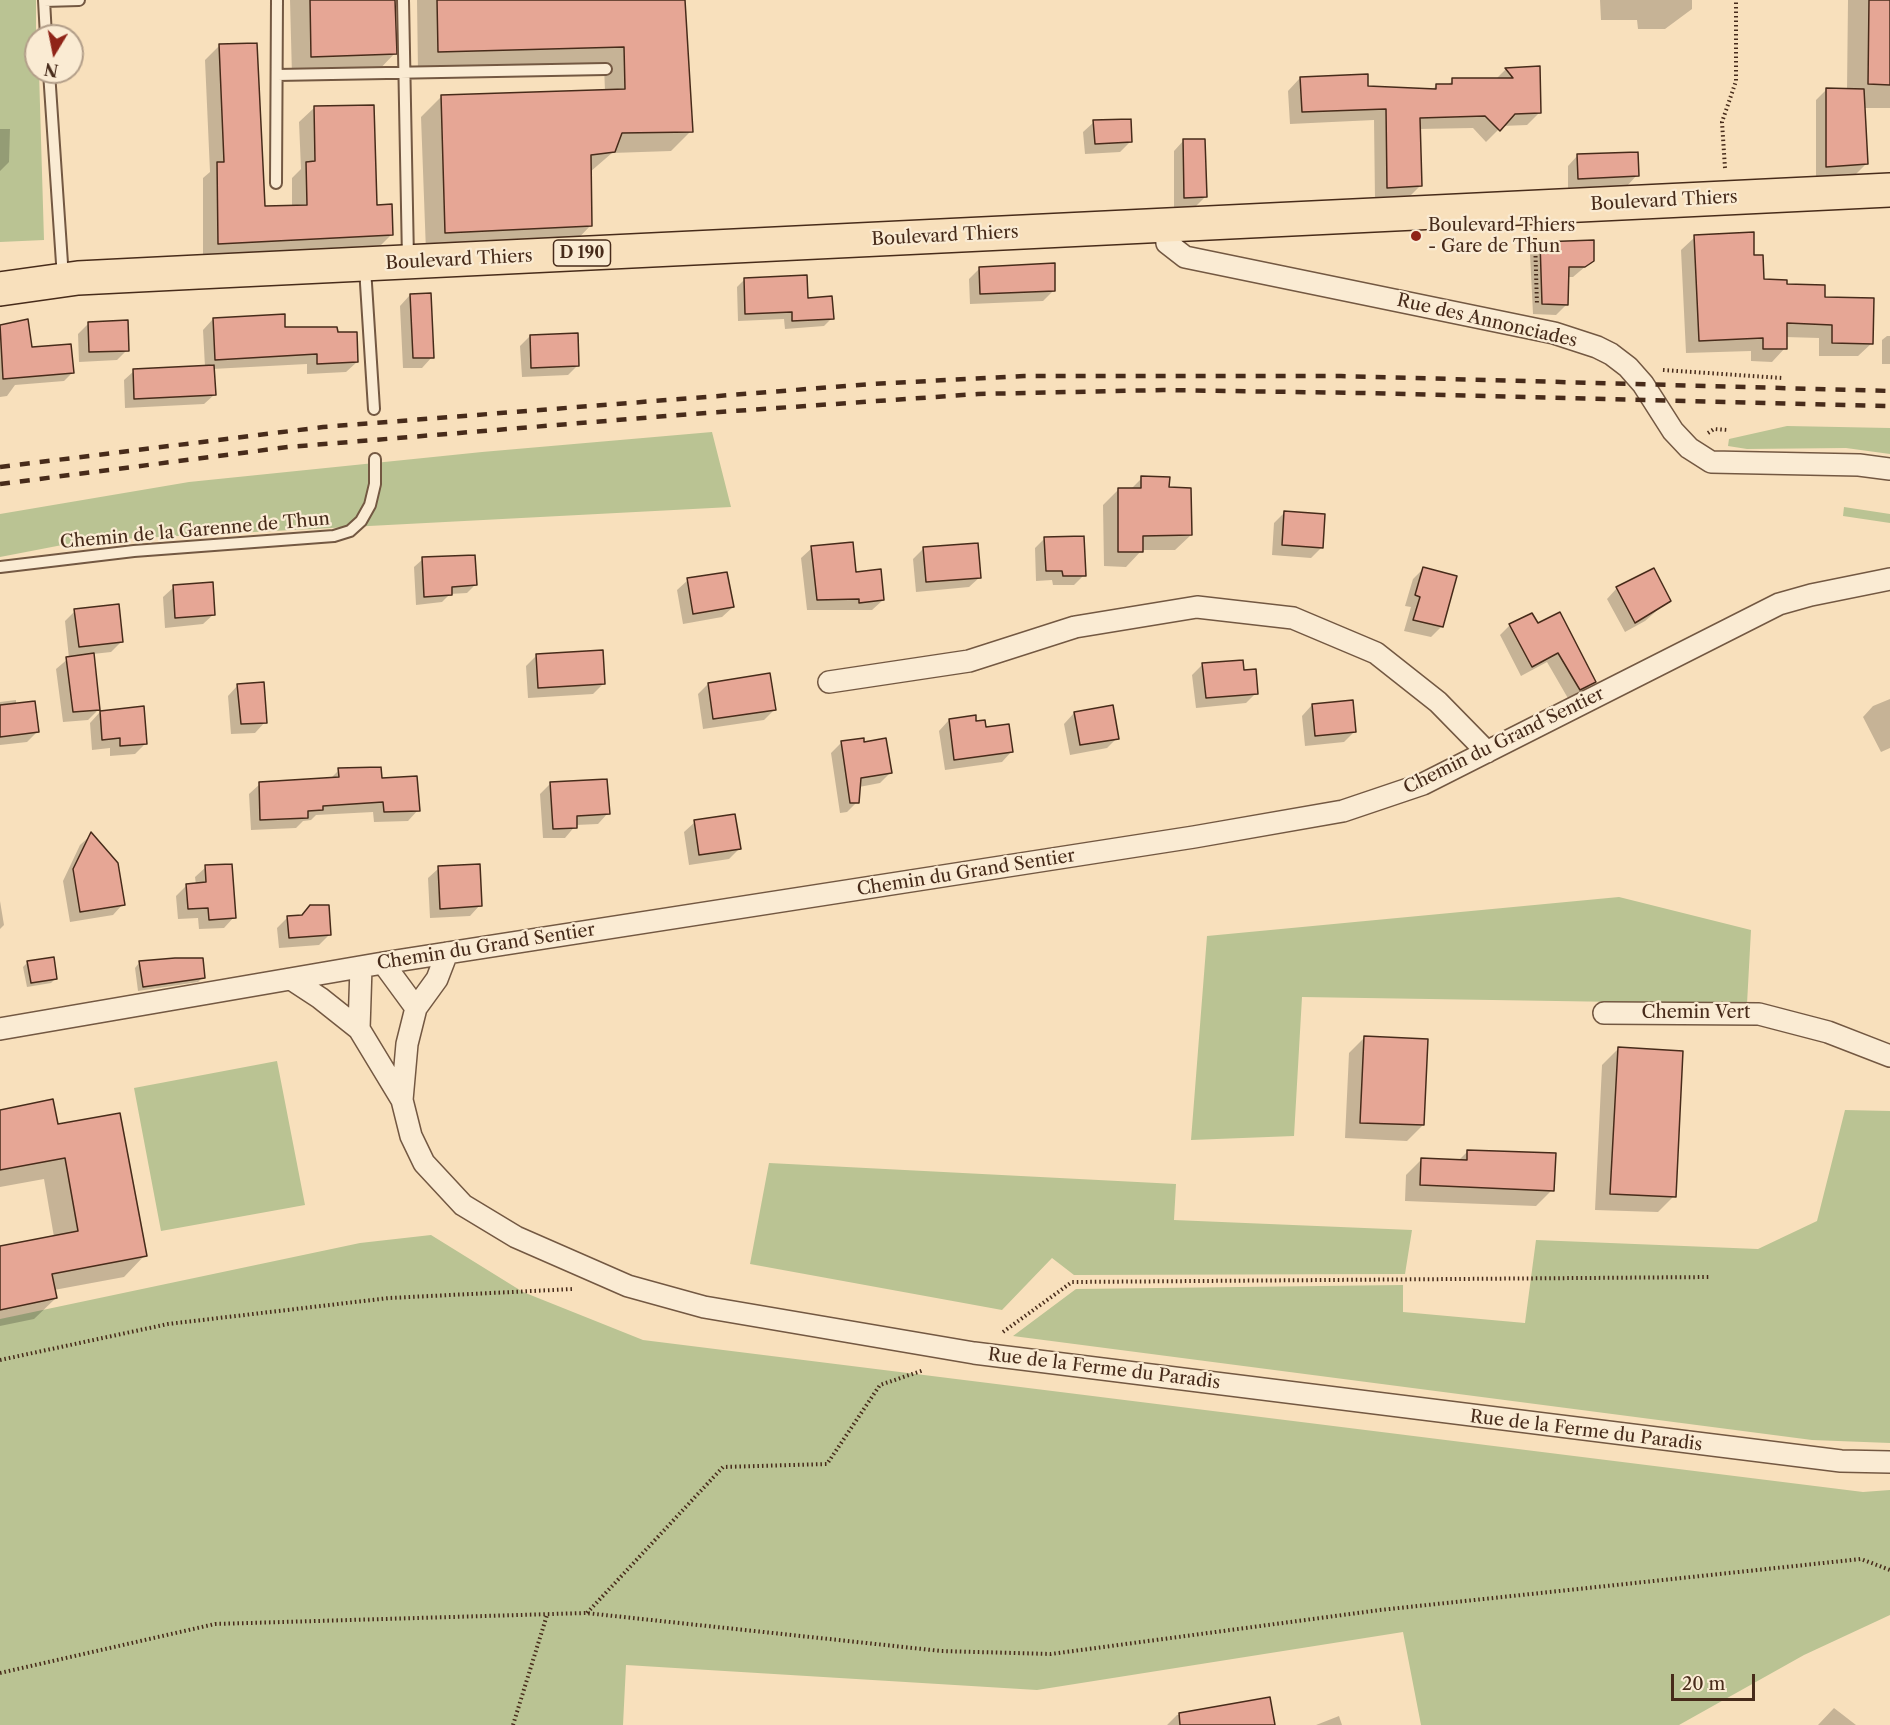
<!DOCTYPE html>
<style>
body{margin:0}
#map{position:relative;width:1890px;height:1725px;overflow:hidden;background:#f8e0bc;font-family:"Libre Caslon Text",serif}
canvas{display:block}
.north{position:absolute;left:24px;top:24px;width:60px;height:60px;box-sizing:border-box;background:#faebd3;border:2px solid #b29e89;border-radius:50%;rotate:190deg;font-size:16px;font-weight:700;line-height:24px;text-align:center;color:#472b1a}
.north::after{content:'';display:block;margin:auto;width:21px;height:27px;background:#8f2418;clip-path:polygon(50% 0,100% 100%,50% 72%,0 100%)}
.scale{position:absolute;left:1671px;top:1674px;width:84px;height:27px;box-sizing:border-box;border:3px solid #472b1a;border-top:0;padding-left:8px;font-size:18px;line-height:21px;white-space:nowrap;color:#472b1a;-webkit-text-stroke:4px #faebd3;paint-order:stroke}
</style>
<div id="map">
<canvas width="1890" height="1725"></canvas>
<div class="north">N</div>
<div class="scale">20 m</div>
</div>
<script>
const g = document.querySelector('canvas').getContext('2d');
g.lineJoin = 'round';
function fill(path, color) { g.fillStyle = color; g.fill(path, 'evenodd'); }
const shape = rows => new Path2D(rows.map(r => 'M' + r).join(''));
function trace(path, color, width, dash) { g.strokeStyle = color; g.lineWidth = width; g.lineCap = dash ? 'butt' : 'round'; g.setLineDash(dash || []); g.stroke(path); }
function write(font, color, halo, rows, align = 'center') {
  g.font = font + ' "Libre Caslon Text",serif'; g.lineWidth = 4.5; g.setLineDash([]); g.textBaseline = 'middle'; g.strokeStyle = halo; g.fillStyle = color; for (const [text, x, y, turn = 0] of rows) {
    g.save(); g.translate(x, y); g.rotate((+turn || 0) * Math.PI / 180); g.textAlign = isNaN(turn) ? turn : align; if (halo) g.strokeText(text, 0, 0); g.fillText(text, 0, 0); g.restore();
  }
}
const green = shape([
 [0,0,36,0,36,72,39,72,44,240,0,242],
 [1787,426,1890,428,1890,454,1846,448,1747,449,1728,446,1729,439],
 [712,432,731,507,83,541,0,557,0,514,189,482,482,452],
 [1844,507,1890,514,1890,523,1843,516],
 [1619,897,1751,930,1747,1004,1302,997,1294,1136,1191,1140,1207,936],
 [277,1061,305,1205,161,1231,134,1088],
 [1845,1110,1890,1111,1890,1443,1812,1440,1013,1336,1076,1289,1403,1285,1403,1312,1525,1323,1536,1240,1758,1249,1817,1221],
 [769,1163,1176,1184,1174,1220,1412,1230,1405,1274,1074,1275,1052,1258,1002,1310,750,1264],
 [431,1235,523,1292,643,1340,1863,1492,1890,1490,1890,1615,1804,1655,1679,1725,1421,1725,1403,1632,1037,1690,626,1665,623,1725,0,1725,0,1319,360,1243]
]);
const shadow = shape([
 [290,0,393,0,395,53,375,74,292,76],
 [417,0,683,0,691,131,671,151,612,153,590,172,591,225,571,246,426,252,421,117,442,96,605,91,604,66,418,72],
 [1600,0,1692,0,1692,9,1665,29,1638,29,1637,20,1601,20],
 [1848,0,1890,0,1890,108,1864,108,1866,164,1856,174,1816,177,1816,100,1826,90,1847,90],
 [220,45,264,207,292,207,292,178,301,169,299,122,314,108,392,234,377,249,203,258,203,178,210,172,205,60],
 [1538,68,1539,113,1527,125,1502,126,1486,142,1473,128,1418,129,1420,186,1408,198,1375,200,1374,120,1290,124,1288,91,1300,78,1367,88,1431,91,1437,85,1448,85,1453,80,1496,79,1506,69],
 [1094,122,1131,141,1120,152,1085,154,1083,132],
 [0,129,10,129,9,162,0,171],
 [1184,140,1205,197,1195,207,1174,208,1174,151],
 [1578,155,1637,175,1627,186,1568,188,1568,166],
 [1695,237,1752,256,1763,281,1823,299,1872,343,1858,356,1819,356,1819,338,1785,337,1785,348,1772,362,1751,361,1751,351,1686,353,1681,250],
 [1540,244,1593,260,1573,277,1567,277,1567,304,1556,315,1533,314,1530,254],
 [980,268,1054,290,1043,301,970,304,969,279],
 [745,279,807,299,832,318,824,326,785,329,784,319,738,321,737,287],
 [410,295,432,357,422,368,403,368,400,306],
 [213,319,336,333,357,362,346,372,307,374,307,364,212,369,214,395,204,404,125,408,124,380,134,371,205,367,203,330],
 [27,321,31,349,73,372,64,381,15,385,7,396,0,397,0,326],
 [89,323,127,350,117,360,79,362,78,334],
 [530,336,578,365,568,375,522,377,520,346],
 [1887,336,1890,336,1890,364,1882,364,1882,340],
 [1142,478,1168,489,1191,535,1175,550,1142,550,1126,567,1104,566,1103,505,1118,490,1130,490],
 [1284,513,1322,547,1311,558,1272,555,1274,523],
 [1045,538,1084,575,1074,585,1053,585,1052,580,1036,581,1035,548],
 [812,548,855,574,883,600,872,610,807,610,801,558],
 [923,549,980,577,969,587,916,592,913,559],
 [423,559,475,585,467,593,450,594,442,602,416,605,414,567],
 [1423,569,1442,626,1431,637,1404,631,1411,607,1405,606,1413,579],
 [688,580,733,607,722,617,683,624,677,590],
 [174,587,214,614,203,624,165,628,163,597],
 [1617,588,1669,600,1645,621,1625,632,1607,599],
 [75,611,121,642,111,652,93,654,99,709,88,720,63,722,56,669,69,658,65,621],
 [1510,625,1537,625,1594,681,1584,692,1569,700,1547,662,1521,676,1500,635],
 [536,656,603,684,593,694,528,698,526,666],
 [1203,664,1242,671,1256,693,1246,703,1196,708,1192,675],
 [708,684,774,710,764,720,703,729,698,694],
 [238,685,265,722,255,733,231,734,228,696],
 [1890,699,1890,748,1881,752,1863,717,1873,706],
 [16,700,16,705,37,732,27,742,0,745,0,702],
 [1312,705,1354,732,1344,742,1305,746,1302,716],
 [100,712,145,744,135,754,110,756,110,748,92,750,90,723],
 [1074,713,1117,738,1107,748,1070,755,1064,724],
 [949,720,975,723,1012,751,1002,762,945,770,939,731],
 [862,740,862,743,890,773,880,783,859,787,857,802,847,812,840,813,831,753,841,743],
 [339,770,380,780,418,810,408,821,374,822,373,812,316,815,311,820,303,821,296,828,251,830,249,794,260,784,329,780],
 [550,784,608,813,598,824,576,825,565,838,543,838,540,794],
 [695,822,739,849,729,859,689,865,684,832],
 [91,835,123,904,113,915,70,922,63,881,80,845],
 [206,867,234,917,224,928,199,929,198,918,178,919,176,896,187,885,196,885,195,877],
 [439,868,480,905,470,916,430,918,428,878],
 [0,901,4,925,0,929],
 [288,917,329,935,319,945,279,948,277,928],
 [28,962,56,978,51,983,27,987,23,967],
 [139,963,203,977,198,982,138,991,135,968],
 [1365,1037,1423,1125,1407,1141,1345,1138,1349,1053],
 [1618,1049,1674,1196,1658,1212,1595,1210,1602,1065],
 [0,1111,57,1126,145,1255,124,1277,54,1290,56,1298,34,1319,0,1326,0,1248,54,1237,44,1179,0,1187],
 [1468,1151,1552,1190,1536,1206,1405,1201,1406,1175,1422,1159,1458,1161],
 [1269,1699,1266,1725,1167,1725,1177,1715],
 [1834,1708,1856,1725,1818,1725],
 [1339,1716,1342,1725,1316,1725]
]);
const building = shape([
 [310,0,395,0,397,54,311,57,310,0],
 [437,0,685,0,693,132,622,133,615,152,591,155,592,226,445,233,441,95,625,89,624,47,438,52,437,0],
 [1869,0,1890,0,1890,85,1868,84,1869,0],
 [257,43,265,206,307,205,306,162,315,161,314,106,374,105,377,205,392,204,393,235,218,244,217,162,224,162,219,44,257,43],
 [1540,66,1541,113,1515,114,1500,131,1485,116,1420,118,1422,186,1387,188,1386,109,1302,112,1300,77,1368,74,1368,86,1436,89,1436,84,1452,84,1452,78,1513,78,1505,68,1540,66],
 [1826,88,1864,89,1868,164,1826,167,1826,88],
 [1131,119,1132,142,1095,144,1093,120,1131,119],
 [1183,139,1205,139,1207,197,1184,198,1183,139],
 [1638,152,1639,176,1578,179,1577,154,1638,152],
 [1754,232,1754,255,1763,255,1764,279,1787,280,1787,284,1825,285,1825,297,1874,298,1873,344,1832,343,1832,325,1787,323,1787,349,1763,349,1763,338,1699,341,1694,235,1754,232],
 [1594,240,1594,261,1585,267,1569,267,1568,305,1542,304,1540,242,1594,240],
 [1055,263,1055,291,980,294,979,267,1055,263],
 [807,275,808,298,832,296,834,319,792,321,792,312,745,314,744,278,807,275],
 [431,293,434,358,413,358,410,294,431,293],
 [285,314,285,327,337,327,338,332,357,332,358,362,317,364,317,354,215,360,213,318,285,314],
 [28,319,32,347,71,344,74,373,3,379,0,325,28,319],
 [128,320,129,351,89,352,88,322,128,320],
 [578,333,579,366,531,368,530,335,578,333],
 [214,365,216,395,134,399,133,369,214,365],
 [1141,476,1170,477,1169,487,1191,488,1192,535,1143,536,1143,552,1118,552,1118,488,1141,488,1141,476],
 [1284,511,1325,514,1323,548,1282,545,1284,511],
 [1084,536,1086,576,1063,576,1062,571,1046,571,1044,537,1084,536],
 [853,542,856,572,881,569,884,600,859,603,859,599,817,600,811,546,853,542],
 [978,543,981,578,926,582,923,547,978,543],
 [475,555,477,585,452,587,452,595,424,597,422,557,475,555],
 [1423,567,1457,576,1443,627,1413,620,1420,597,1415,595,1423,567],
 [1654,568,1671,601,1635,623,1616,587,1654,568],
 [727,572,734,607,693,614,687,578,727,572],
 [213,582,215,615,175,618,173,585,213,582],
 [119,604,123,642,79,647,74,609,119,604],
 [1560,612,1596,682,1580,690,1558,653,1532,667,1509,624,1532,613,1538,623,1560,612],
 [603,650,605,684,538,688,536,654,603,650],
 [94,653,100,710,73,712,66,657,94,653],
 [1243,660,1244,670,1256,669,1258,694,1206,698,1202,663,1243,660],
 [770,673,776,710,713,719,708,683,770,673],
 [264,682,267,723,241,724,237,684,264,682],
 [1353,700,1356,732,1315,736,1312,704,1353,700],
 [35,701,39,732,0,737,0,705,35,701],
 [1113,705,1119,739,1080,745,1074,712,1113,705],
 [144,706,147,744,120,746,120,738,102,740,100,711,144,706],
 [976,715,976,721,985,720,986,727,1009,724,1013,752,954,760,949,719,976,715],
 [864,738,864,742,886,738,892,773,861,778,859,803,850,803,841,741,864,738],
 [381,767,382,778,417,776,420,811,384,812,383,802,323,806,323,810,308,811,308,818,260,820,259,782,339,777,338,768,381,767],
 [607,779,610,814,577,816,577,828,553,829,550,782,607,779],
 [735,814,741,849,699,855,694,820,735,814],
 [91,832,118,863,125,905,80,912,73,869,91,832],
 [232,864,236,918,209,920,208,908,188,909,186,884,206,882,205,865,232,864],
 [480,864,482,906,440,909,438,866,480,864],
 [310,905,329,905,331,935,289,938,287,916,302,915,310,905],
 [54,957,57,979,31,983,27,961,54,957],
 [175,958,203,958,205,978,143,987,139,961,175,958],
 [1364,1036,1428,1039,1424,1125,1360,1123,1364,1036],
 [1618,1047,1683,1051,1676,1197,1610,1194,1618,1047],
 [53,1099,58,1124,120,1113,147,1256,52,1274,57,1298,0,1310,0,1246,78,1231,65,1158,0,1170,0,1110,53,1099],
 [1467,1150,1556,1153,1554,1191,1420,1185,1421,1158,1467,1160,1467,1150],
 [1270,1697,1275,1725,1180,1725,1179,1713,1270,1697]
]);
const path = shape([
 [1725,168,1722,122,1736,81,1736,0],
 [1535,238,1537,305],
 [1663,370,1782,378],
 [1708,433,1714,429,1728,430],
 [1003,1332,1072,1282,1711,1277],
 [0,1360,168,1324,389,1298,573,1289],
 [587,1613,723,1467,827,1464,880,1385,924,1370],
 [0,1673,215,1624,586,1613,941,1651,1051,1654,1380,1610,1861,1559,1890,1570],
 [513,1725,547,1615]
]);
const service = shape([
 [44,0,46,36],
 [403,0,408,259],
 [44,1,79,0],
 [49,72,63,278],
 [277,75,606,69],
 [276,183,277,0],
 [365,268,374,409],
 [0,567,134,551,334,536,350,531,361,521,370,505,375,484,375,459]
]);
const minor = shape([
 [1165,226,1167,243,1185,257,1554,333,1597,347,1611,354,1628,367,1643,384,1673,431,1689,448,1711,462,1859,465,1890,469],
 [829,682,969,661,1075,627,1197,607,1293,618,1376,653,1438,702,1487,752],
 [383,963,416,1008],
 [291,979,320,998,359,1029,402,1100,411,1136,424,1163,463,1205,516,1237,628,1286,704,1307,974,1353,1841,1461,1890,1462],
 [1604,1013,1759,1014,1828,1032,1890,1056],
 [0,1029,383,963,1194,837,1343,811,1423,784,1779,604,1811,595,1890,579],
 [359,1029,361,967],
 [402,1100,407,1044,416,1008,437,979,447,953]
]);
const primary = shape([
 [0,289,78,278,198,272,1890,190]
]);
const rail = shape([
 [0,467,323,427,871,384,1024,376,1341,376,1890,391],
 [0,484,288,447,691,414,978,394,1163,390,1363,393,1890,406]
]);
const markers = [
 [1416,236,6,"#8f2418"]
];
const shields = [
 [582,253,57]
];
const shieldNames = [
 ["D 190",582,253]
];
const streetNames = [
 ["Boulevard Thiers",1664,201,-3],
 ["Boulevard Thiers",945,236,-3],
 ["Boulevard Thiers",459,260,-3],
 ["Rue des Annonciades",1487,321,13],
 ["Chemin de la Garenne de Thun",195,531,-5],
 ["Chemin du Grand Sentier",1504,741,-26],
 ["Chemin du Grand Sentier",966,873,-9],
 ["Chemin du Grand Sentier",486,947,-9],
 ["Chemin Vert",1696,1013],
 ["Rue de la Ferme du Paradis",1104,1369,7],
 ["Rue de la Ferme du Paradis",1586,1431,7]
];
const poiNames = [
 ["Boulevard Thiers",1428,226],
 ["- Gare de Thun",1428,247]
];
fill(green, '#bac393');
fill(shadow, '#0003');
fill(building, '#e6a695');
trace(building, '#472b1a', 1.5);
trace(service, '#735842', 14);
trace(minor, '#735842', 24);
trace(primary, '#472b1a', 36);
trace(path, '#472b1a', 4, [1.5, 3]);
trace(service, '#faebd3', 10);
trace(minor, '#faebd3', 21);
trace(primary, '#f8e0bc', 33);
trace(rail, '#472b1a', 4.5, [10, 10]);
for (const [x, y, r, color] of markers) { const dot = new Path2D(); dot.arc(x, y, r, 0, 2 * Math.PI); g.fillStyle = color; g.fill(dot); trace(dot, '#faebd3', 2); }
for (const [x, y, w] of shields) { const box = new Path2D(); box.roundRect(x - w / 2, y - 13, w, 26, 4.5); g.fillStyle = '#faebd3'; g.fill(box); trace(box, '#472b1a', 1.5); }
write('bold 16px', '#472b1a', null, shieldNames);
write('18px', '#472b1a', '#faebd3', streetNames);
write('18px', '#472b1a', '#faebd3', poiNames, 'left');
</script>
